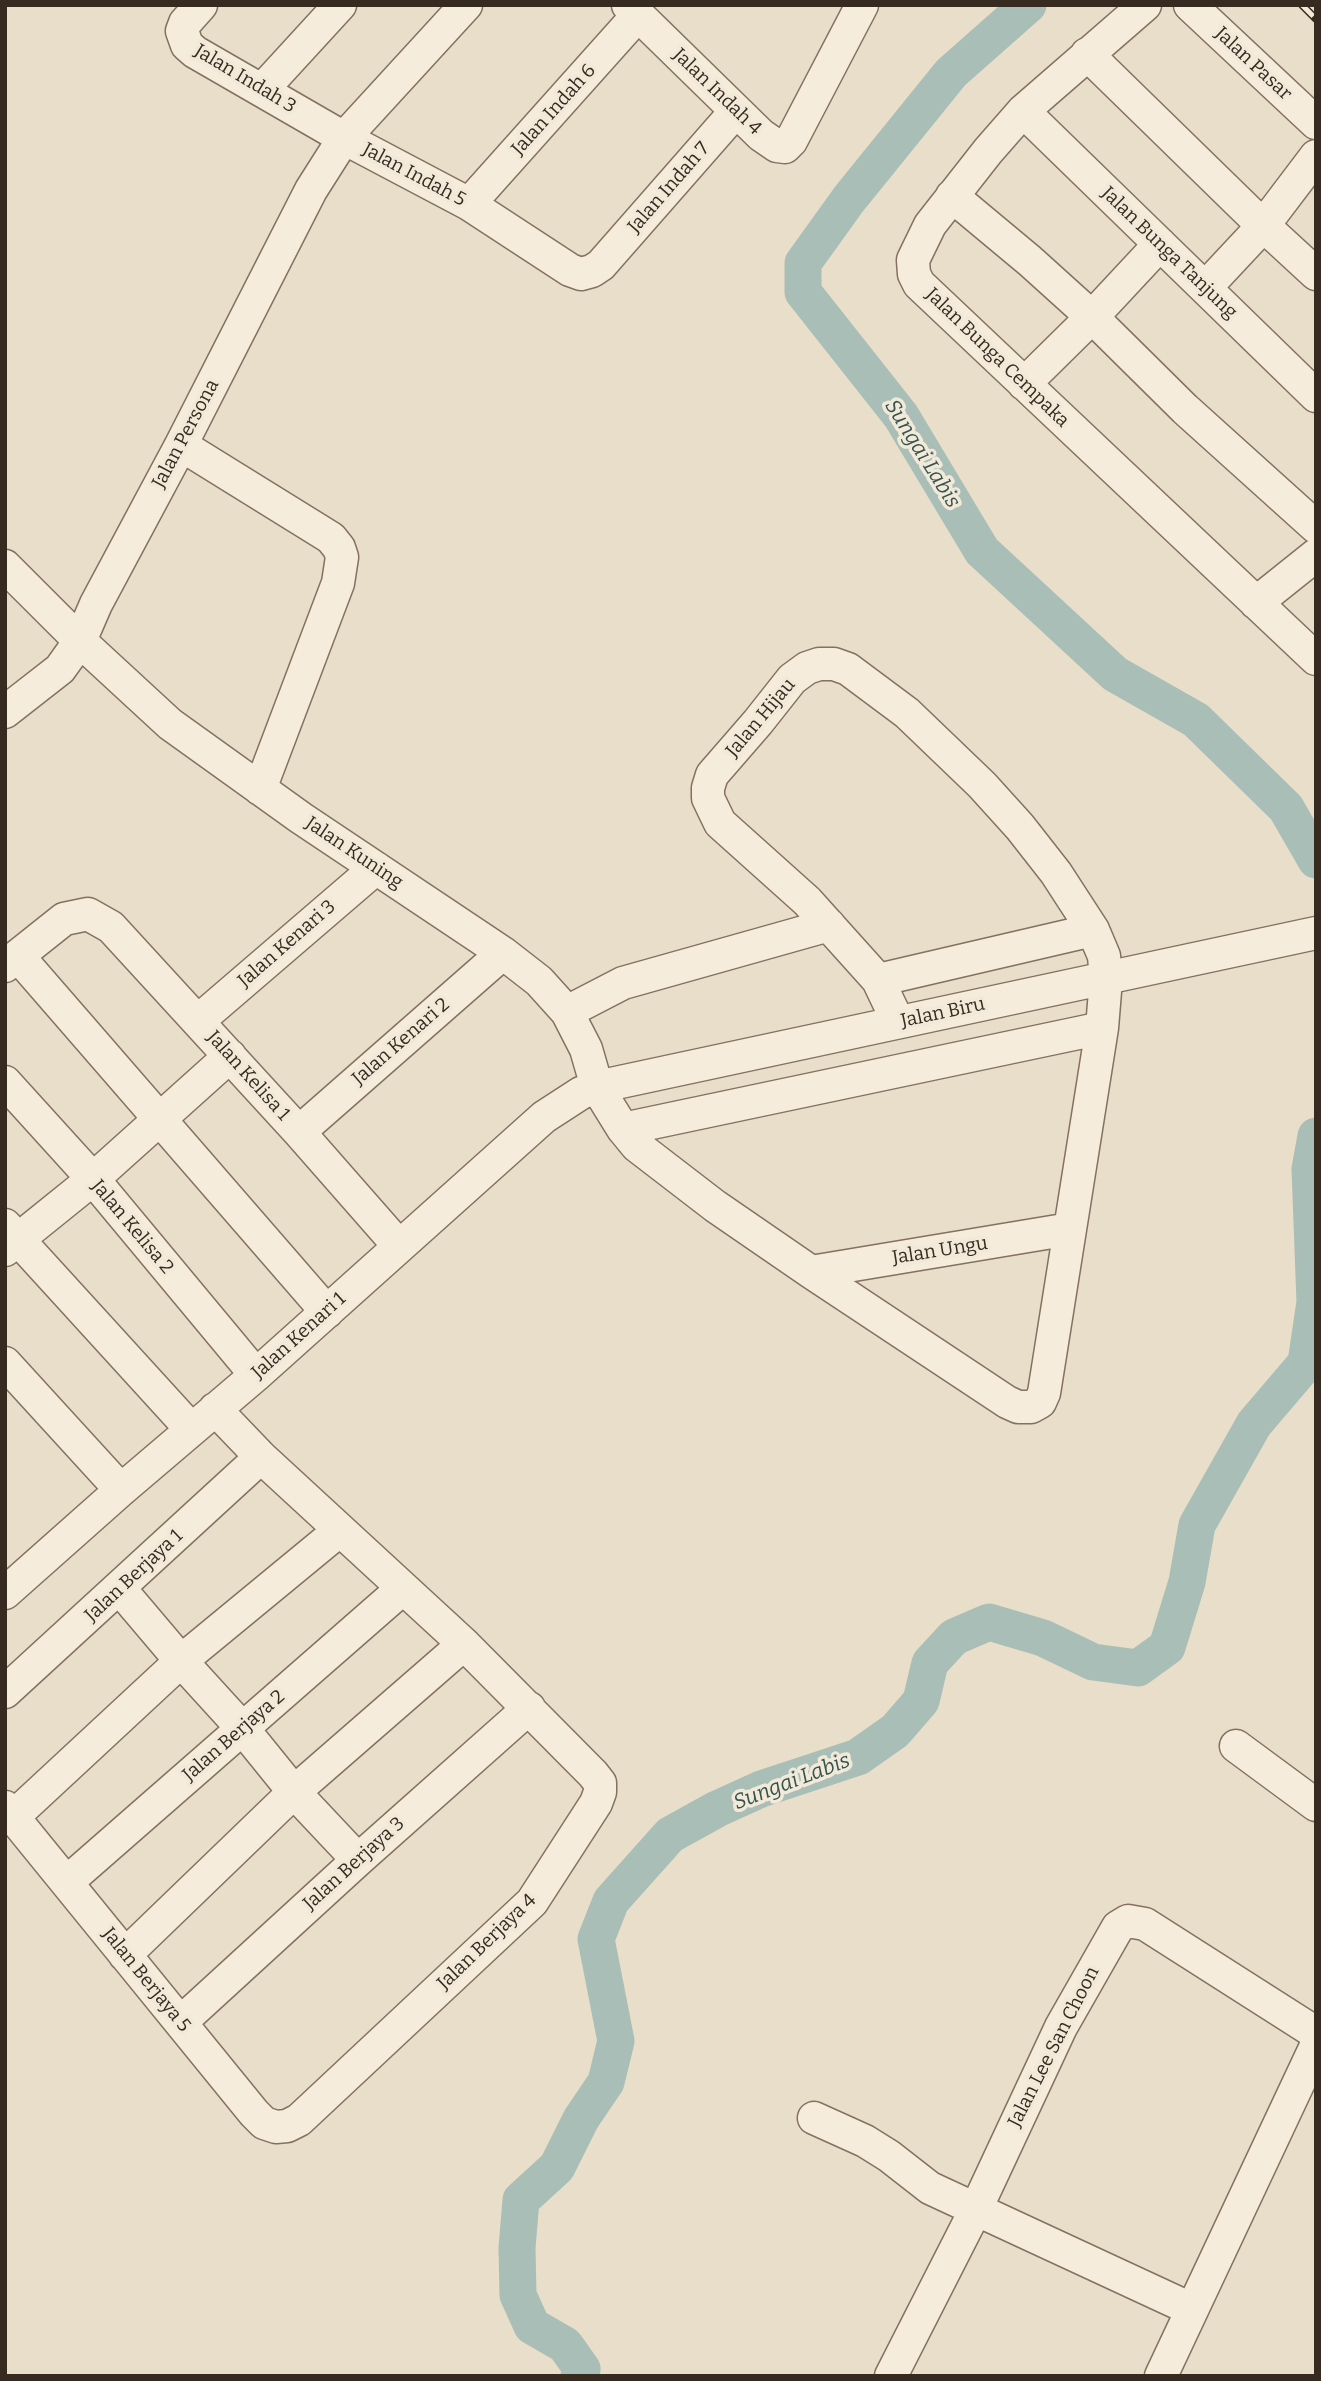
<!DOCTYPE html>
<style>
body{margin:0}
#map{position:relative;width:1321px;height:2381px;overflow:hidden;background:#e9dec9;font-family:Bitter,serif}
canvas{display:block}
.frame{position:absolute;inset:0;border:7px solid #362a21;pointer-events:none}
</style>
<div id="map">
<canvas width="1321" height="2381"></canvas>
<div class="frame"></div>
</div>
<script>
const g = document.querySelector('canvas').getContext('2d');
g.lineJoin = 'round';
const shape = rows => new Path2D(rows.map(r => 'M' + r).join(''));
function trace(path, color, width, dash) { g.strokeStyle = color; g.lineWidth = width; g.lineCap = dash ? 'butt' : 'round'; g.setLineDash(dash || []); g.stroke(path); }
function write(font, color, halo, rows, align = 'center') {
  g.font = font + ' Bitter,serif'; g.lineWidth = 7; g.setLineDash([]); g.textBaseline = 'middle'; g.strokeStyle = halo; g.fillStyle = color; for (const [text, x, y, turn = 0] of rows) {
    g.save(); g.translate(x, y); g.rotate((+turn || 0) * Math.PI / 180); g.textAlign = isNaN(turn) ? turn : align; if (halo) g.strokeText(text, 0, 0); g.fillText(text, 0, 0); g.restore();
  }
}
const river = shape([
 [1028,5,951,73,849,199,803,263,803,292,901,416,982,551,1115,674,1196,720,1286,808,1316,860],
 [579,2376,582,2369,565,2345,532,2326,518,2295,517,2248,521,2200,557,2167,581,2119,606,2082,616,2041,596,1939,611,1901,670,1835,717,1809,761,1789,858,1757,895,1731,921,1701,930,1663,954,1637,989,1622,1043,1638,1093,1662,1138,1668,1167,1647,1187,1582,1197,1525,1254,1424,1306,1363,1315,1302,1310,1169,1316,1136]
]);
const minor = shape([
 [466,5,344,138,469,204,570,270,581,274,592,271,601,265,736,111],
 [628,5,761,135,777,146,785,147,791,141,862,5],
 [1145,5,1023,111,988,151,930,225,913,260,914,274,919,284,937,301,1316,659],
 [1190,5,1316,123],
 [1087,54,1252,215,1316,274],
 [262,90,340,5],
 [1023,111,1316,396],
 [952,196,1030,261,1092,317,1185,409,1316,527],
 [469,204,638,15],
 [1205,288,1263,226,1316,156],
 [1024,384,1092,317,1160,244],
 [181,445,331,538,339,548,342,557,338,583,260,789],
 [5,566,80,641,170,724,301,818,503,953,539,981,567,1012,586,1049,597,1087,623,1129,637,1146,715,1206,811,1272,1007,1402,1018,1407,1031,1407,1040,1402,1044,1393,1102,1028,1106,979,1104,956,1093,930,1056,873,1020,827,982,785,907,713,848,669,834,664,819,664,807,668,792,679,758,722,712,775,708,788,708,798,720,823,807,901,878,980,898,1022],
 [1256,603,1316,555],
 [5,712,60,669,80,641,96,604,181,445,311,190,344,138,195,52,187,45,182,31,185,23,201,5],
 [18,956,327,1312],
 [5,966,64,919,88,914,111,927,299,1132,399,1246],
 [878,980,1093,930],
 [567,1012,623,983,829,925],
 [198,1021,376,868],
 [5,1082,93,1179,256,1375],
 [623,1129,1102,1028],
 [299,1132,503,953],
 [5,1225,191,1429],
 [5,1250,93,1179,230,1056],
 [811,1272,1070,1229],
 [5,1363,121,1490],
 [120,1589,181,1661,243,1729,294,1792,358,1860],
 [5,1593,121,1490,256,1375,544,1117,581,1093,597,1087,1316,933],
 [5,1692,261,1457],
 [1236,1746,1316,1805],
 [5,1807,254,2113,264,2123,276,2127,287,2126,299,2120,532,1902,596,1803,600,1792,600,1783,593,1774,464,1644,261,1457,215,1409],
 [13,1817,181,1661,340,1530],
 [67,1882,402,1589],
 [125,1955,294,1792,464,1644],
 [181,2022,358,1860,529,1708],
 [814,2118,865,2141,889,2156,930,2188,1191,2309],
 [891,2376,976,2209,1061,2027,1118,1927,1128,1921,1145,1924,1316,2033],
 [1161,2376,1316,2046]
]);
const rail = shape([
 [1302,5,1316,19]
]);
const streetNames = [
 ["Jalan Pasar",1253,64,43],
 ["Jalan Indah 3",245,79,31],
 ["Jalan Indah 4",717,92,44],
 ["Jalan Indah 6",554,110,-48],
 ["Jalan Indah 5",414,175,28],
 ["Jalan Indah 7",669,188,-49],
 ["Jalan Bunga Tanjung",1169,253,44],
 ["Jalan Bunga Cempaka",997,358,44],
 ["Jalan Persona",186,434,-62],
 ["Jalan Hijau",761,718,-50],
 ["Jalan Kuning",354,853,34],
 ["Jalan Kenari 3",287,944,-41],
 ["Jalan Biru",943,1013,-12],
 ["Jalan Kenari 2",401,1042,-41],
 ["Jalan Kelisa 1",248,1076,48],
 ["Jalan Kelisa 2",132,1227,50],
 ["Jalan Ungu",940,1251,-9],
 ["Jalan Kenari 1",299,1336,-42],
 ["Jalan Berjaya 1",134,1576,-43],
 ["Jalan Berjaya 2",234,1736,-41],
 ["Jalan Berjaya 3",354,1864,-42],
 ["Jalan Berjaya 4",487,1942,-44],
 ["Jalan Berjaya 5",146,1980,51],
 ["Jalan Lee San Choon",1054,2047,-63]
];
const waterNames = [
 ["Sungai Labis",922,454,58],
 ["Sungai Labis",792,1782,-21]
];
trace(river, '#a9beb7', 37);
trace(minor, '#847160', 35);
trace(minor, '#f5ecdb', 32);
trace(rail, '#362a21', 8);
trace(rail, '#f2e9d8', 5, [16]);
write('19px', '#362a21', '#f2e9d8', streetNames);
write('italic 21px', '#335450', '#f2e9d8', waterNames);
</script>
